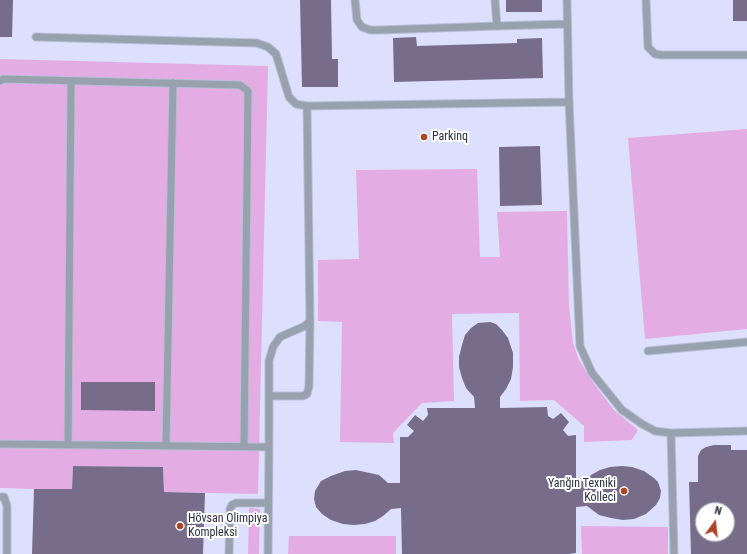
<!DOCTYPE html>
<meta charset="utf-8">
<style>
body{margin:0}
#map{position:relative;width:747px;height:554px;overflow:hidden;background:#dce0fc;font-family:"Roboto Condensed",sans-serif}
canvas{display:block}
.north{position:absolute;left:695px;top:502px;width:40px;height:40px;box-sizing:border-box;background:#fff;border:1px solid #abacb2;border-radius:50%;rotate:15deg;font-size:11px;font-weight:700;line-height:16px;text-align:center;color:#2e303e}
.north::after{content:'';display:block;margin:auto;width:14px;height:18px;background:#ac4423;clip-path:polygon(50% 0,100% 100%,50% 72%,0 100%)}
</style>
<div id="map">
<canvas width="747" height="554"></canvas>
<div class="north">N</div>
</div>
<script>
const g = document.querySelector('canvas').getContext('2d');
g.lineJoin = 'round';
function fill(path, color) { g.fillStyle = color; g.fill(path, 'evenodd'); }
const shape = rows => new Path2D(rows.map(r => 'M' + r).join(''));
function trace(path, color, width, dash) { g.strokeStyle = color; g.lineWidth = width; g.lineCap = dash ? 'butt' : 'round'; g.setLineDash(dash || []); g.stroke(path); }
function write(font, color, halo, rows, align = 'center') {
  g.font = font + ' "Roboto Condensed",sans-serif'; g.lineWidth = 4; g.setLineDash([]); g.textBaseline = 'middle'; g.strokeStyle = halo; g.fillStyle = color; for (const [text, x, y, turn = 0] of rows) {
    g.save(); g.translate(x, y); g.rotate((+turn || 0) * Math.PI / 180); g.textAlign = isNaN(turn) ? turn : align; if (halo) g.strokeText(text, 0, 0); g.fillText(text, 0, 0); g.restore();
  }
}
const green = shape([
 [0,59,268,66,258,494,164,492,163,467,73,466,72,489,34,489,0,488],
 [747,129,747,329,645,339,628,138],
 [477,169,480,257,500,257,497,212,567,211,569,307,573,343,579,360,595,385,614,410,638,430,632,440,584,442,584,426,554,400,520,401,519,313,452,314,454,401,422,403,393,433,394,443,340,442,342,322,318,321,318,260,359,259,356,170],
 [249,508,260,509,259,554,248,554],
 [581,526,668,527,668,554,582,554],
 [289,536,396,536,396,554,288,554]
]);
const building = shape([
 [0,0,13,0,12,37,0,37],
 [300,0,331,0,332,59,338,59,338,87,302,87],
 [506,0,542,0,542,12,506,12],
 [733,0,747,0,747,21,733,21],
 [416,37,417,46,517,43,517,39,542,38,543,78,394,82,393,38],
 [540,146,542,205,500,206,499,147],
 [490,322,496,324,502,330,508,338,513,353,513,367,511,379,506,389,500,397,500,408,547,407,548,416,553,419,561,413,569,422,563,430,568,436,576,435,576,482,585,481,591,475,600,470,610,467,622,466,632,467,644,471,654,478,658,482,661,491,660,498,656,505,646,514,634,519,623,520,611,518,599,515,587,506,576,507,576,553,569,554,402,554,401,508,391,509,383,516,375,521,365,524,354,525,343,524,331,520,322,514,316,507,314,499,315,491,321,481,331,476,345,471,356,470,379,475,388,483,400,483,400,437,408,437,414,431,407,425,415,415,423,421,428,415,427,408,475,408,474,397,466,388,462,378,459,367,459,357,462,345,465,335,471,328,478,323],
 [81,382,155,382,155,411,81,410],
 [714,445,731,445,731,450,747,450,747,554,691,554,689,482,698,482,698,456,701,450,706,447],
 [703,510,727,510,727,534,703,534],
 [73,466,163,467,164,492,205,493,203,554,32,554,34,489,72,489]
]);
const service = shape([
 [355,0,357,20,362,27,370,30,380,30,497,26,495,0],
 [567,0,569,102,580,346,592,373,622,410,642,424,655,431,671,433,674,554],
 [646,0,648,47,655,54,662,55,747,55],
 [497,26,567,24],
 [36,37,257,43,268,47,276,54,289,97,296,104,307,106,569,102],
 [0,81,3,79,240,85,248,91,244,446],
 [648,351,747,342],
 [269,396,303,396,307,394,309,386,310,321],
 [671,433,747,431],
 [0,444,269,447],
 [68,444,71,81],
 [166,445,173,83],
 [0,497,4,497,7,506,7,554],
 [229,554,230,509,232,505,236,503,268,503],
 [268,554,269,447,269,361,273,347,280,337,305,326,310,321,307,106]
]);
const markers = [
 [424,137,4,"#ac4423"],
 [624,491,4,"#ac4423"],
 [180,526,4,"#ac4423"]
];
const poiNames = [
 ["Parkinq",432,137],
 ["Yanğın Texniki",616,484,"right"],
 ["Kolleci",616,498,"right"],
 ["Hövsan Olimpiya",188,519],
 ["Kompleksi",188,533]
];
fill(green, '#e3ade4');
fill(building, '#776c8a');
trace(service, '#b9bdd6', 9);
trace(service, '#98a2af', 7);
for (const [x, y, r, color] of markers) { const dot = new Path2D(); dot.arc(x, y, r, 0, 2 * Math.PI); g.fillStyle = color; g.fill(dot); trace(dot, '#fff', 1.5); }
write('12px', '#2e303e', '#fff', poiNames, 'left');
</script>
